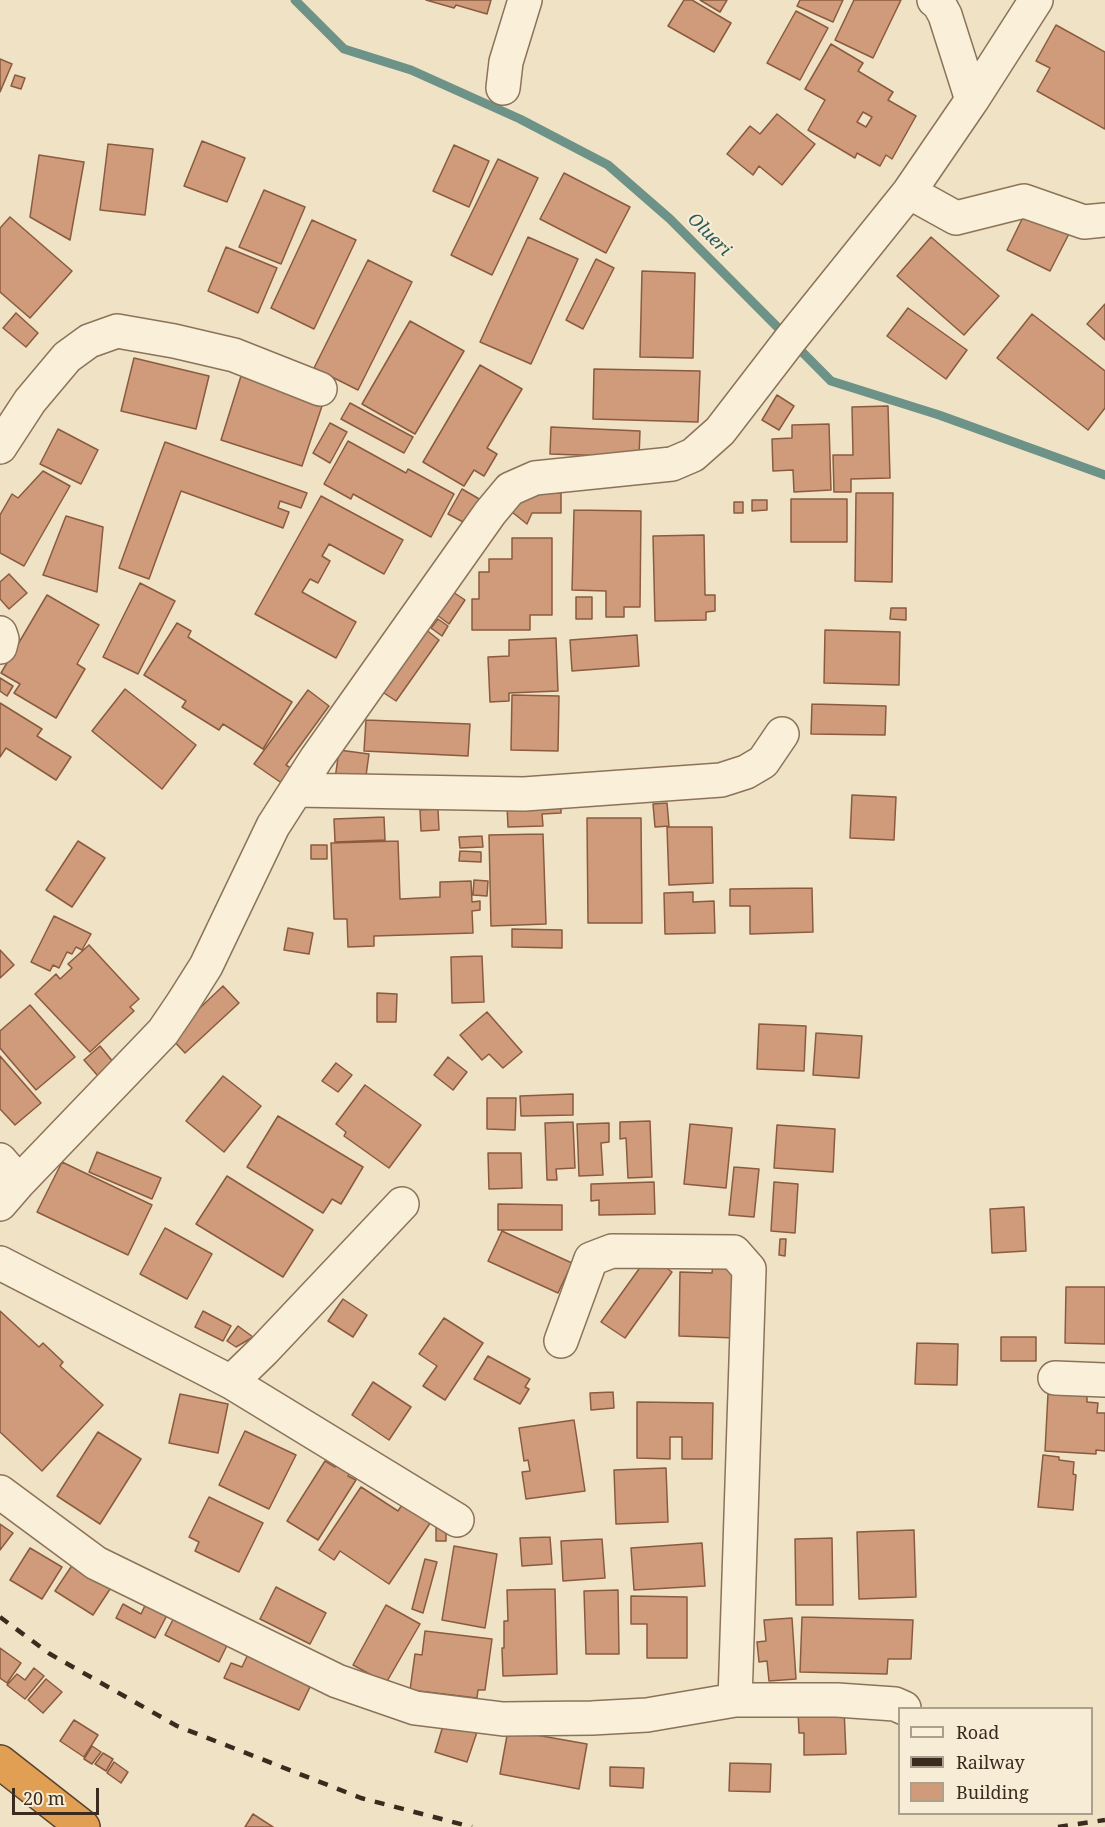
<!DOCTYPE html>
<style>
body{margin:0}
#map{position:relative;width:1105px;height:1827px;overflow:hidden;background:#f0e2c5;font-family:"Noto Serif",serif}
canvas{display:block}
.legend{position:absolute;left:898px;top:1707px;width:195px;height:108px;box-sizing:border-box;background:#f7ecd5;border:2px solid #ac9f8c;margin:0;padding:8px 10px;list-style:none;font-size:18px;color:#3b2b1e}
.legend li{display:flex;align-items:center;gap:12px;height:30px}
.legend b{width:30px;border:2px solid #ac9f8c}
.scale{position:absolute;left:12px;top:1788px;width:87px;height:27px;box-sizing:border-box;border:3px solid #3b2b1e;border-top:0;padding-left:8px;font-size:18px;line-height:21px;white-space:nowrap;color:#3b2b1e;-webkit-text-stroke:4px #f7ecd5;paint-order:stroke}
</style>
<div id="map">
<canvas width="1105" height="1827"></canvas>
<ul class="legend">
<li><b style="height:8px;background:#faefd8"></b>Road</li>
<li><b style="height:8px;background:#3b2b1e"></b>Railway</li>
<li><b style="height:16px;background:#cf9b7a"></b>Building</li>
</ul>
<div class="scale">20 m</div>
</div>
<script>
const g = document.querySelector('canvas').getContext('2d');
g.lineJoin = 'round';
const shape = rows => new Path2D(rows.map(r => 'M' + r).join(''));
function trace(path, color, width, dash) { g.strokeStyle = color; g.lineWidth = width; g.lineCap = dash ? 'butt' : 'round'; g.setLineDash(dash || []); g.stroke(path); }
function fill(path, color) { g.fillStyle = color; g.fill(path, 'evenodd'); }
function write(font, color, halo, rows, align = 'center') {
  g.font = font + ' "Noto Serif",serif'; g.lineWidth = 4.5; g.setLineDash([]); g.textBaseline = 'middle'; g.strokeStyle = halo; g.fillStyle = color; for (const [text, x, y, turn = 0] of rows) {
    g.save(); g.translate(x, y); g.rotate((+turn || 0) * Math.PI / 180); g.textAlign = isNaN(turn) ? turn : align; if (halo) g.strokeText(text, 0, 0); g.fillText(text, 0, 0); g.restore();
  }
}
const stream = shape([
 [295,0,344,49,411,70,520,119,608,165,670,219,831,381,939,415,1105,475]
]);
const building = shape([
 [426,0,491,0,487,14,456,5,454,8,426,0],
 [684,0,692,0,731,23,714,52,668,26,684,0],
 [700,0,727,0,720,12,700,0],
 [800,0,843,0,833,22,797,6,800,0],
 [854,0,901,0,873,58,835,40,854,0],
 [796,11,828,28,800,80,767,63,796,11],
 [1056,25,1105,52,1105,129,1037,91,1050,68,1036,61,1056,25],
 [831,44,863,63,858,71,893,92,888,100,916,116,892,159,886,155,880,166,857,153,855,158,808,130,825,100,805,89,831,44],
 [863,112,872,117,866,127,857,122,863,112],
 [0,59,12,64,0,92,0,59],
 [15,75,25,78,21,89,11,86,15,75],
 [777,114,815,144,782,185,759,166,753,175,727,154,750,126,760,134,777,114],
 [202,141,245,158,227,202,184,186,202,141],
 [108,144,153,149,145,215,100,210,108,144],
 [454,145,489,161,469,207,433,191,454,145],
 [39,155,84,162,70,240,30,217,39,155],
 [498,159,538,178,492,275,451,255,498,159],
 [564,173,630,207,606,253,540,219,564,173],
 [264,190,305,207,281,264,239,247,264,190],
 [1029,205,1073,226,1050,271,1007,250,1029,205],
 [10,217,72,271,30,318,0,292,0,228,10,217],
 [312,220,356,240,314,329,271,308,312,220],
 [528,237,578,259,531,364,480,342,528,237],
 [931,237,999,296,964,335,897,276,931,237],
 [226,247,277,268,258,313,208,291,226,247],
 [596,259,614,268,583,329,566,320,596,259],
 [368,260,412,282,358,390,314,368,368,260],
 [642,271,695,273,693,358,640,357,642,271],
 [1105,304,1105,340,1087,324,1105,304],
 [908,308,967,350,946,379,887,336,908,308],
 [16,313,38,333,26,347,3,328,16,313],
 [1032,314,1105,371,1105,408,1088,430,997,358,1032,314],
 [410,321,464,351,415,434,362,404,410,321],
 [134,358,209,376,196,429,121,411,134,358],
 [480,365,522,389,487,448,497,454,484,476,474,470,464,486,423,462,480,365],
 [594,369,700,371,698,422,593,419,594,369],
 [241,376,323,403,302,466,221,440,241,376],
 [777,395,794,406,779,430,762,420,777,395],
 [350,403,413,437,404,453,341,419,350,403],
 [888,406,890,478,851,479,851,492,834,492,833,455,853,455,852,407,888,406],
 [330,423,347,432,330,463,313,453,330,423],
 [829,424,831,490,794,492,793,470,773,471,772,439,792,438,792,425,829,424],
 [551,427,640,431,639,457,550,454,551,427],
 [58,429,98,450,81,484,40,464,58,429],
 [348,441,406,473,408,469,454,494,431,537,353,494,351,499,324,484,348,441],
 [165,442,307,493,301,508,280,501,278,508,289,512,283,528,181,491,149,579,119,568,165,442],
 [43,471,70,486,24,566,0,553,0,515,12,494,18,498,43,471],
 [462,489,481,500,467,524,448,514,462,489],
 [525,492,561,493,561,513,532,513,527,524,512,512,525,492],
 [856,493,893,493,892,582,855,581,856,493],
 [321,496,403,540,384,574,329,544,322,556,330,561,318,583,310,579,302,592,356,622,336,658,255,614,321,496],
 [791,499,847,499,847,542,791,542,791,499],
 [752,500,767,500,767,510,752,511,752,500],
 [734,502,743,502,743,513,734,513,734,502],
 [574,510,641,511,640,607,624,607,624,617,606,617,606,591,572,590,574,510],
 [66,516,103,527,97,592,43,575,66,516],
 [704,535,705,595,715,595,715,611,706,612,706,620,655,621,653,536,704,535],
 [512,538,552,538,552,615,530,615,530,630,472,630,472,599,479,599,479,572,489,572,489,559,512,559,512,538],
 [9,574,27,593,9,609,0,599,0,582,9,574],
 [140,583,175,601,138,674,103,657,140,583],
 [453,592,465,600,449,624,437,615,453,592],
 [47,595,99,625,77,664,85,669,56,718,14,693,20,684,1,673,47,595],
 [576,597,592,597,592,619,576,619,576,597],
 [891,608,906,608,906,620,890,619,891,608],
 [438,619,448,626,442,636,431,628,438,619],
 [177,623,191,631,188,637,292,702,263,749,223,724,219,730,182,707,186,701,144,675,177,623],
 [425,629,439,640,396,701,381,691,425,629],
 [825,630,900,632,899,685,824,683,825,630],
 [637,635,639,666,572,671,570,640,637,635],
 [556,638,558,691,509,693,509,701,490,702,488,657,509,656,509,640,556,638],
 [0,678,13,686,7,696,0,691,0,678],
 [125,689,196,745,162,789,92,731,125,689],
 [308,690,329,706,286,765,294,770,283,784,254,764,308,690],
 [512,695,559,696,558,751,511,750,512,695],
 [0,703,42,729,37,736,71,757,56,780,6,748,0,757,0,703],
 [812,704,886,706,885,735,811,734,812,704],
 [366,720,470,724,468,756,364,751,366,720],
 [339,750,369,754,365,783,335,779,339,750],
 [852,795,896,797,894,840,850,838,852,795],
 [561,802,561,813,542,814,543,826,508,827,507,805,561,802],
 [667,803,669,826,655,827,653,804,667,803],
 [438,809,439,830,421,831,420,810,438,809],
 [384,817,385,840,335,842,334,819,384,817],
 [587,818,641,818,642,923,588,923,587,818],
 [667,827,712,827,713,883,669,885,667,827],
 [543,834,546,924,491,926,489,835,543,834],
 [482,836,483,847,460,848,459,837,482,836],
 [78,841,105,858,72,907,46,890,78,841],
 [398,841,400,899,440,897,440,882,471,881,472,902,480,901,480,910,472,911,473,933,374,936,374,946,348,947,347,919,334,919,331,843,398,841],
 [311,845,327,845,327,859,311,859,311,845],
 [460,851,481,852,481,862,459,861,460,851],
 [474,880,488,881,487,896,473,895,474,880],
 [812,888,813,932,750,934,750,906,730,906,730,889,812,888],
 [693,892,693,902,714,901,715,933,665,934,664,893,693,892],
 [54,916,91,934,82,950,76,947,72,954,67,952,59,968,53,965,50,971,31,962,54,916],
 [288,928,313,933,309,954,284,950,288,928],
 [512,929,562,930,562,948,512,947,512,929],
 [89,945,139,999,130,1007,134,1011,90,1052,35,994,56,974,60,979,72,968,68,964,89,945],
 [0,950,14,965,0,978,0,950],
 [482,956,484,1002,452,1003,451,957,482,956],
 [223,986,239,1003,185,1053,172,1039,182,1025,223,986],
 [377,993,397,994,396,1022,377,1022,377,993],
 [30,1005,75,1057,36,1090,0,1048,0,1031,30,1005],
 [487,1012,522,1052,503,1068,489,1054,482,1060,460,1035,487,1012],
 [759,1024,806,1026,804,1071,757,1069,759,1024],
 [816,1033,862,1036,859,1078,813,1075,816,1033],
 [100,1046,114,1063,98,1076,84,1060,100,1046],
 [0,1056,41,1103,15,1125,0,1109,0,1056],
 [448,1057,467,1072,453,1090,434,1075,448,1057],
 [336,1063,352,1075,338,1092,322,1081,336,1063],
 [223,1076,261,1106,224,1152,186,1121,223,1076],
 [365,1085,421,1125,389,1168,344,1136,346,1132,336,1124,365,1085],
 [573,1094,573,1115,521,1116,520,1096,573,1094],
 [487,1098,516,1098,515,1130,487,1129,487,1098],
 [278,1116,363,1167,341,1204,332,1199,323,1213,247,1167,278,1116],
 [650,1121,652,1177,628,1178,626,1138,620,1139,620,1122,650,1121],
 [573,1122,575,1168,556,1169,557,1180,547,1180,545,1123,573,1122],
 [609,1123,609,1142,601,1143,603,1175,579,1176,577,1124,609,1123],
 [690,1124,732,1128,726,1188,684,1184,690,1124],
 [777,1125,835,1129,833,1172,774,1168,777,1125],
 [97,1152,161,1178,152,1199,89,1172,97,1152],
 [488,1153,521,1153,522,1188,489,1189,488,1153],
 [62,1162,152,1205,128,1255,37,1212,62,1162],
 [734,1167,759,1169,754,1217,729,1215,734,1167],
 [227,1176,313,1230,283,1277,196,1224,227,1176],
 [654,1182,655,1214,599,1215,599,1200,591,1201,591,1184,654,1182],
 [774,1182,798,1184,795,1233,771,1231,774,1182],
 [498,1204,562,1205,562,1230,498,1230,498,1204],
 [1024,1207,1026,1251,992,1253,990,1209,1024,1207],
 [165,1228,212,1254,187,1299,140,1274,165,1228],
 [502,1231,572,1263,558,1293,488,1261,502,1231],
 [780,1239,786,1239,785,1256,779,1255,780,1239],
 [649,1255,672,1272,625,1338,601,1322,649,1255],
 [713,1263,738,1264,736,1338,679,1336,680,1272,712,1273,713,1263],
 [1066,1287,1105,1287,1105,1344,1065,1343,1066,1287],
 [343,1299,367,1315,353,1337,328,1321,343,1299],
 [0,1311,39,1347,43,1343,63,1362,60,1366,103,1405,42,1471,0,1432,0,1311],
 [203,1311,231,1326,223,1341,195,1327,203,1311],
 [444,1318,483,1343,445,1400,423,1386,437,1366,419,1354,444,1318],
 [238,1326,253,1337,236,1347,227,1341,238,1326],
 [1001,1337,1036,1337,1036,1361,1001,1361,1001,1337],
 [917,1343,958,1344,957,1385,915,1384,917,1343],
 [488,1356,530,1379,525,1387,529,1389,520,1404,474,1379,488,1356],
 [373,1382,411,1407,389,1440,352,1415,373,1382],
 [613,1392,614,1408,591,1410,590,1393,613,1392],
 [180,1394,228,1404,218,1453,169,1443,180,1394],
 [1048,1394,1087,1396,1087,1402,1098,1403,1097,1413,1105,1413,1105,1451,1096,1450,1096,1454,1045,1451,1048,1394],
 [637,1402,713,1403,712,1459,682,1459,682,1437,670,1437,670,1459,637,1458,637,1402],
 [574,1420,585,1491,526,1499,522,1472,530,1471,528,1460,524,1461,519,1428,574,1420],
 [245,1431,296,1455,269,1509,219,1485,245,1431],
 [98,1432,141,1459,100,1524,57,1496,98,1432],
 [343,1454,356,1462,348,1476,356,1480,318,1540,287,1521,325,1461,335,1467,343,1454],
 [1043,1455,1059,1457,1059,1460,1074,1462,1073,1474,1076,1475,1073,1510,1038,1507,1043,1455],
 [666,1468,668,1522,616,1524,614,1470,666,1468],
 [361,1487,398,1511,409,1494,437,1513,389,1584,340,1551,334,1560,319,1550,361,1487],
 [209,1497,263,1523,239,1572,195,1551,199,1542,189,1537,209,1497],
 [0,1524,13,1533,0,1550,0,1524],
 [436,1525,446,1525,446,1541,436,1541,436,1525],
 [914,1530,916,1597,859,1599,857,1532,914,1530],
 [550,1537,552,1564,522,1566,520,1538,550,1537],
 [832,1538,833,1605,796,1605,795,1539,832,1538],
 [602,1539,605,1578,563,1581,561,1541,602,1539],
 [702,1543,705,1586,634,1590,631,1548,702,1543],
 [454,1546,497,1554,485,1628,442,1620,454,1546],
 [30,1548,62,1567,42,1599,10,1580,30,1548],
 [425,1559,437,1562,423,1613,412,1609,425,1559],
 [73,1564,116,1580,93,1615,55,1591,73,1564],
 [276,1587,326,1613,310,1644,260,1619,276,1587],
 [555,1589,557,1674,503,1676,502,1648,504,1648,504,1621,508,1621,507,1590,555,1589],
 [618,1590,619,1654,586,1654,584,1591,618,1590],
 [151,1593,173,1604,155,1638,116,1618,123,1604,141,1614,151,1593],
 [631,1596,687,1597,687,1658,647,1658,647,1624,631,1624,631,1596],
 [386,1605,420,1624,386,1683,353,1665,386,1605],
 [180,1606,233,1633,219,1662,165,1635,180,1606],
 [802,1617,913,1620,911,1659,888,1659,887,1674,800,1672,802,1617],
 [792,1618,796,1679,769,1681,767,1661,759,1662,757,1642,766,1641,764,1620,792,1618],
 [425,1631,492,1639,485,1690,478,1690,477,1698,410,1690,415,1654,422,1655,425,1631],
 [252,1646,310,1671,305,1684,310,1687,299,1710,224,1678,231,1663,242,1667,252,1646],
 [0,1648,21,1663,7,1683,0,1678,0,1648],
 [34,1668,44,1676,25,1699,7,1685,17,1674,25,1680,34,1668],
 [46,1679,62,1692,43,1713,28,1700,46,1679],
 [844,1709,846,1754,804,1755,804,1733,799,1733,798,1710,844,1709],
 [446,1716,479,1726,467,1762,435,1752,446,1716],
 [74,1720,98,1735,84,1757,60,1741,74,1720],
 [508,1730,587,1744,579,1789,500,1774,508,1730],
 [92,1746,101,1752,92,1764,84,1759,92,1746],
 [103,1753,113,1759,106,1771,95,1764,103,1753],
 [114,1762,128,1772,121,1783,107,1773,114,1762],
 [730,1763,771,1764,770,1792,729,1791,730,1763],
 [610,1767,644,1768,643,1788,610,1786,610,1767],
 [253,1814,273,1827,245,1827,253,1814]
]);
const minor = shape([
 [934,0,939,4,945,15,972,100],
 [503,88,506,62,525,0],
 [909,192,956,218,1024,201,1084,222,1105,220],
 [0,447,30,401,67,357,89,341,117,331,174,341,234,355,320,389],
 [0,633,2,639,0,647],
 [296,790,524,794,721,780,746,772,763,762,782,734],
 [0,1160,19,1182],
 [0,1204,19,1182,163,1032,182,1004,206,966,273,826,316,759,490,513,510,489,535,478,672,464,693,455,720,431,790,340,909,192,972,100,1036,0],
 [0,1263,231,1382,457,1520],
 [1055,1378,1105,1380],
 [231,1382,264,1350,402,1204],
 [0,1492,96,1563,337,1681,415,1708,503,1719,592,1718,647,1715,735,1700,749,1269,734,1252,612,1251,591,1259,561,1341],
 [735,1700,837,1700,895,1704,904,1708]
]);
const highway = shape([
 [0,1762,83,1827]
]);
const rail = shape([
 [0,1617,50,1654,177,1726,361,1798,472,1827],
 [1058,1827,1105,1820]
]);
const waterNames = [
 ["Olueri",709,235,45]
];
trace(stream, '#6d9287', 9);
fill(building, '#cf9b7a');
trace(building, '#8b5b3f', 1.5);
trace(minor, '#8b735a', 36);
trace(highway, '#59412e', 36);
trace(minor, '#faefd8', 33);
trace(highway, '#e19f54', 33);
trace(rail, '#3b2b1e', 4.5, [10, 10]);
write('italic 18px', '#2d5b57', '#f7ecd5', waterNames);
</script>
